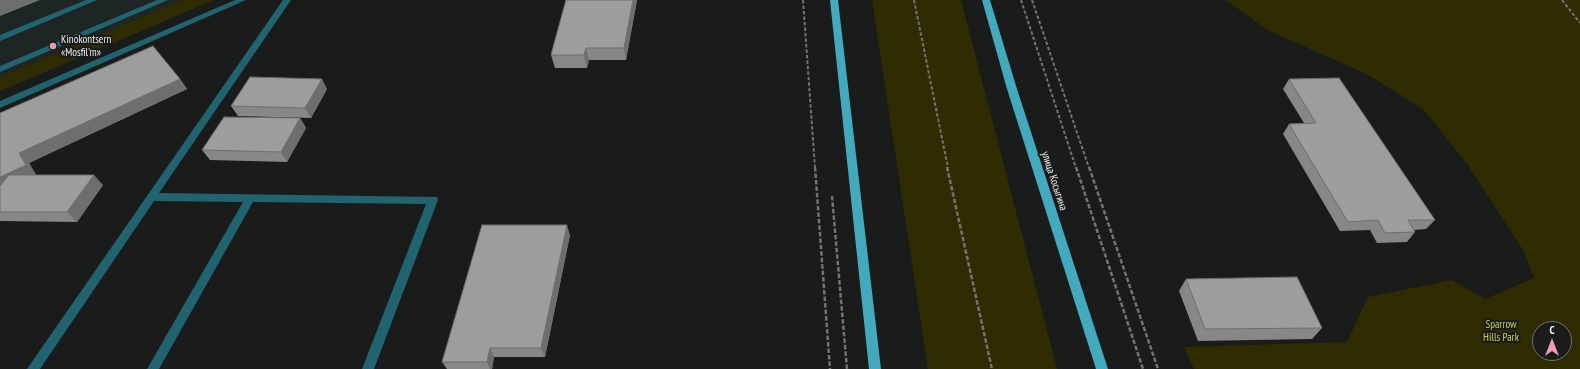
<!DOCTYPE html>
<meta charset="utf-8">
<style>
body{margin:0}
#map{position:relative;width:1580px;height:369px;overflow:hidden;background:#191c1b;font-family:"PT Sans Narrow",sans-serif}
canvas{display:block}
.north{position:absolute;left:1532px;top:321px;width:40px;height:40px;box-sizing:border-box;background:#191c1b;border:1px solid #6e7170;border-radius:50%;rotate:0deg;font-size:11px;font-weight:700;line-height:16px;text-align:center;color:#eef0f0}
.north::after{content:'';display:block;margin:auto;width:14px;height:18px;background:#f29aaf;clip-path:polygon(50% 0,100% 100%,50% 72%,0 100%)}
</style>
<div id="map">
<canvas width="1580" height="369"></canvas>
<div class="north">С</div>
</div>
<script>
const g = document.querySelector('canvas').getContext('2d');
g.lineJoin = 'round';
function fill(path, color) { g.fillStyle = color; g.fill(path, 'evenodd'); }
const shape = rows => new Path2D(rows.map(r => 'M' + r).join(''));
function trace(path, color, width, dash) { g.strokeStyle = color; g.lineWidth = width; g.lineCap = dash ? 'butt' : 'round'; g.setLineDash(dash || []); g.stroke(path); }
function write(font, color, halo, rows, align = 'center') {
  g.font = font + ' "PT Sans Narrow",sans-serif'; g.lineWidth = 4; g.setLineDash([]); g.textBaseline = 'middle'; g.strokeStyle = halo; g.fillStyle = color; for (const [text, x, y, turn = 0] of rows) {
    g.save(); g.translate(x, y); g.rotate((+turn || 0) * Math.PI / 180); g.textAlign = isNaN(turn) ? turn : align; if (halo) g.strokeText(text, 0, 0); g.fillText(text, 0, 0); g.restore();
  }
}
const built = shape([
 [0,0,214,0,0,91]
]);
const green = shape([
 [182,0,214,0,0,91,0,77],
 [872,0,961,0,1057,369,928,369],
 [1226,0,1580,0,1580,369,1194,369,1184,347,1347,342,1368,297,1452,280,1485,299,1534,278,1523,250,1467,164,1424,110,1365,73,1269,31],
 [1540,329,1564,329,1564,353,1540,353]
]);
const pathFar1 = shape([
 [803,0,815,168],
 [914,0,948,168],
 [1021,0,1076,168],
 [1032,0,1089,168],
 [1562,0,1580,23]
]);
const path = shape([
 [815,167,830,369],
 [947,167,992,369],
 [1076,167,1143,369],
 [1089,167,1158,369],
 [832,196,847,369]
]);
const lane = shape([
 [86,0,97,0,0,41,0,35,86,0],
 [157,0,168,0,0,72,0,66,157,0],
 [235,0,246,0,0,108,0,101,235,0],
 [283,0,291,0,159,193,437,197,438,200,374,369,362,369,426,204,253,202,159,369,147,369,243,202,154,201,40,369,27,369,283,0]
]);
const primary = shape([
 [830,0,838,0,881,369,869,369,830,0],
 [982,0,990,0,1017,89,1108,369,1096,369,1007,89,982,0]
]);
const wall = shape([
 [566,0,637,0,626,60,589,60,587,68,555,68,551,55],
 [180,79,187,89,29,163,36,175,103,185,77,222,0,221,0,113],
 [1289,79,1435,220,1426,229,1414,230,1415,232,1407,242,1377,243,1370,230,1340,231,1283,134,1289,124,1304,123,1283,89],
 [327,89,311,118,238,116,231,106],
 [300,118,306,128,287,162,210,160,202,150],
 [570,235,545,357,494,357,492,369,447,369,442,362],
 [1186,279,1322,328,1312,339,1198,341,1179,291]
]);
const shadedWall = shape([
 [0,0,40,0,0,16],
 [633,0,637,0,626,60,624,48],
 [586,48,589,60,587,68,584,55],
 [180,79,187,89,29,163,36,175,0,192,0,177,19,153],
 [322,79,327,89,311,118,305,108],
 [300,118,306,128,287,162,281,152],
 [94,175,103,185,77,222,67,212],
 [567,225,570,235,545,357,541,348],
 [490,348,494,357,492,369,490,369,487,362]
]);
const building = shape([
 [566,0,633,0,624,48,586,48,584,55,551,55,566,0],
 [153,46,180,79,19,153,26,165,0,177,0,113,153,46],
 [250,77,322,79,305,108,231,106,250,77],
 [1339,78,1435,220,1408,220,1415,232,1385,233,1378,220,1348,222,1289,124,1316,123,1289,79,1339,78],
 [224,117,300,118,281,152,202,150,224,117],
 [9,175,94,175,67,212,0,212,0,186,9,175],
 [482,225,567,225,541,348,490,348,487,362,442,362,482,225],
 [1297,277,1322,328,1205,329,1186,279,1297,277]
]);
const markers = [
 [53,46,4,"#f29aaf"]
];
const poiNames = [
 ["Kinokontsern",61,40],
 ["«Mosfil'm»",61,53]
];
const streetNames = [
 ["улица Косыгина",1054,181,72]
];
const parkNames = [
 ["Sparrow",1501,325],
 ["Hills Park",1501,338]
];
fill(built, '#1d2624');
fill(green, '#2e2c00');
trace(pathFar1, '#727474', 2, [3.5, 2]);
trace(path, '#727474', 2.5, [4.5, 2]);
fill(lane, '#216470');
fill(primary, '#43a9bc');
fill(wall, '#868885');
fill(shadedWall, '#6d6f6c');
fill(building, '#9c9e9b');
trace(building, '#6d6f6c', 1);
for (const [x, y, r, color] of markers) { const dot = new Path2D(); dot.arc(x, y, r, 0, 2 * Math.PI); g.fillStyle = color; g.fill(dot); trace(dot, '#191c1b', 1.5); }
write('11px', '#eef0f0', '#191c1b', poiNames, 'left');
write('11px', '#eef0f0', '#191c1b', streetNames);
write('11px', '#d4d141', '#191c1b', parkNames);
</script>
